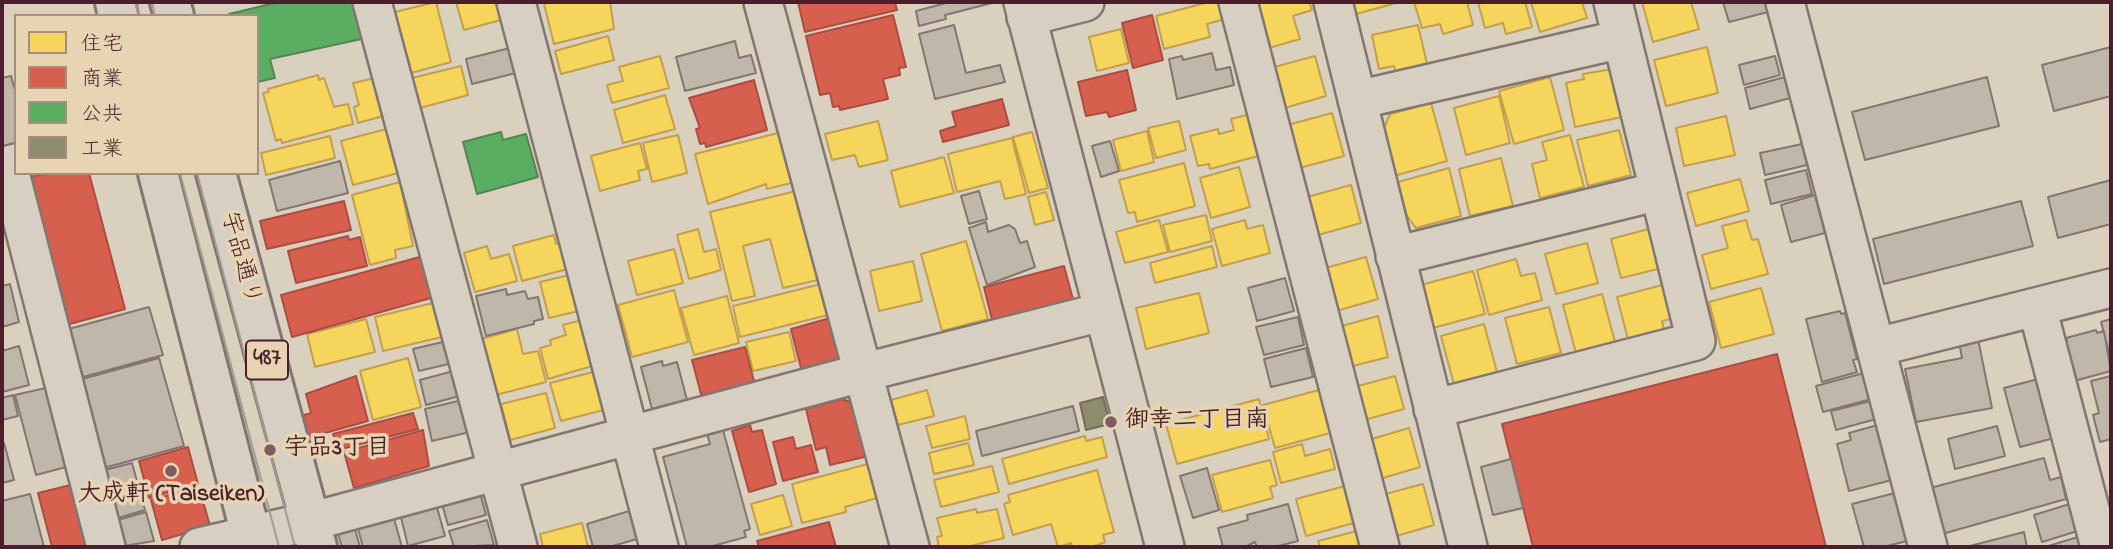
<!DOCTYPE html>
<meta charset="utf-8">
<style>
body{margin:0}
#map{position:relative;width:2113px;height:549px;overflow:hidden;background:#dad0be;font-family:"Indie Flower","Klee One",sans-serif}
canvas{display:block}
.frame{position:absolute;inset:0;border:4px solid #4a1f2b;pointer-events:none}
.legend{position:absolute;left:14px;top:14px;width:245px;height:161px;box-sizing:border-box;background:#e6d4b2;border:2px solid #a88c7c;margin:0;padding:9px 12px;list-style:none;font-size:21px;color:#4a1f2b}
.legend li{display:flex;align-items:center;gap:14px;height:35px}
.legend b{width:35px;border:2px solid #a88c7c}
</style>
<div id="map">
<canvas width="2113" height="549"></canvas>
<div class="frame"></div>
<ul class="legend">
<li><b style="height:19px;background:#f6d55c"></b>住宅</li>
<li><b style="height:19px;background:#d6604d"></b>商業</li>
<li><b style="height:19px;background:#5aae61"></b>公共</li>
<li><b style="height:19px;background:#8c8c6e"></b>工業</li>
</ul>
</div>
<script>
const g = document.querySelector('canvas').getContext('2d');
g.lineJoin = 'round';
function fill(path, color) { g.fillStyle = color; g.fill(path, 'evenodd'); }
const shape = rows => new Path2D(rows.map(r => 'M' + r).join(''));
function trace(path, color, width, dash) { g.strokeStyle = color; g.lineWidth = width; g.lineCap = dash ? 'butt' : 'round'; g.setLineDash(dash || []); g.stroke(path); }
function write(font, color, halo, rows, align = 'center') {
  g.font = font + ' "Indie Flower","Klee One",sans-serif'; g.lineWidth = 7; g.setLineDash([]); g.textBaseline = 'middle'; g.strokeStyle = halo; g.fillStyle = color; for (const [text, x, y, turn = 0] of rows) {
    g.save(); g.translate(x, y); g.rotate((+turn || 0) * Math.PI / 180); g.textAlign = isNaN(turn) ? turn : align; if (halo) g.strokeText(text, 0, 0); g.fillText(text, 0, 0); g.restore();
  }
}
const homes = shape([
 [436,2,451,62,411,73,395,12,436,2],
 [456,2,504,2,508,18,464,30,456,2],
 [551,2,610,2,614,29,554,44,544,4,551,2],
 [1209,2,1225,2,1229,18,1207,24,1210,37,1164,49,1156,16,1209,2],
 [1248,2,1309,2,1312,10,1293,16,1300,39,1262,50,1248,2],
 [1352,2,1400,2,1356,14,1352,2],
 [1414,2,1467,2,1473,25,1443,34,1440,24,1422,28,1414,2],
 [1478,2,1525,2,1532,27,1506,34,1503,23,1485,28,1478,2],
 [1531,2,1582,2,1587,18,1540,32,1531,2],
 [1642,2,1691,2,1699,29,1653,42,1642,2],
 [1418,25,1427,64,1395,71,1394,66,1379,69,1372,35,1418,25],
 [1121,29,1129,63,1097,71,1089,37,1121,29],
 [608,36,614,60,561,74,555,51,608,36],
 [1707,47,1718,93,1666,106,1654,60,1707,47],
 [660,56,669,88,612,103,607,85,623,81,619,67,660,56],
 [1315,56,1326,96,1274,111,1263,70,1315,56],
 [461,66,468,95,420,108,412,78,461,66],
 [1612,69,1622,117,1575,127,1566,83,1584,79,1583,74,1612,69],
 [318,75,319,80,324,78,334,107,348,104,353,124,282,143,281,139,276,141,263,93,269,92,268,89,318,75],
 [380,77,390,114,358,123,354,107,359,105,353,83,380,77],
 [1550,77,1564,130,1514,144,1499,91,1550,77],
 [665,95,675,129,623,143,614,110,665,95],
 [1499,96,1510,143,1466,155,1454,108,1499,96],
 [1431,103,1447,161,1394,176,1382,133,1390,114,1431,103],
 [1255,113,1262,155,1210,169,1209,164,1198,166,1190,136,1218,129,1219,134,1234,130,1231,119,1255,113],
 [1332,113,1344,156,1292,170,1280,127,1332,113],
 [1726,116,1735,155,1684,166,1676,128,1726,116],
 [878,121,888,160,859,167,855,155,832,160,825,134,878,121],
 [1179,121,1186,150,1156,158,1148,128,1179,121],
 [394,127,406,171,353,185,341,141,394,127],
 [1619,130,1631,175,1588,186,1577,140,1619,130],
 [786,131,799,181,767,189,766,184,708,204,695,154,786,131],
 [1147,131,1154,162,1121,171,1113,140,1147,131],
 [1032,132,1048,188,1029,193,1013,137,1032,132],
 [678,135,687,173,652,182,643,143,678,135],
 [1570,135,1584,187,1540,198,1532,164,1547,160,1542,142,1570,135],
 [330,136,335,158,266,175,261,153,330,136],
 [1012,138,1026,194,1005,199,1000,181,957,192,948,154,1012,138],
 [640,143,647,169,638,171,640,180,600,191,591,156,640,143],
 [944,157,954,193,900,207,891,171,944,157],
 [1501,158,1513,206,1470,216,1459,169,1501,158],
 [1184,163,1195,206,1137,222,1135,212,1128,213,1119,180,1184,163],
 [1239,167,1250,207,1211,218,1200,178,1239,167],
 [1449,168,1461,216,1416,228,1407,216,1398,182,1449,168],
 [1740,179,1749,211,1696,226,1687,193,1740,179],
 [400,182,413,246,395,250,396,258,370,265,352,195,400,182],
 [1351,185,1361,223,1307,238,1296,200,1351,185],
 [800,190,822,279,783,288,770,239,743,246,755,296,732,301,710,212,800,190],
 [1046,192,1054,220,1035,225,1028,197,1046,192],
 [1206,215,1212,241,1170,252,1163,225,1206,215],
 [1159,220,1168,252,1125,263,1116,232,1159,220],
 [1245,220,1247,229,1263,225,1270,253,1222,266,1212,229,1245,220],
 [1746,220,1752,240,1758,239,1768,274,1711,289,1702,255,1728,248,1722,226,1746,220],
 [1656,227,1666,267,1621,278,1611,239,1656,227],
 [698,229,704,252,716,249,721,270,689,279,677,235,698,229],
 [554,235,556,244,568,241,575,267,522,281,513,246,554,235],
 [966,241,988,319,942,331,921,254,966,241],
 [1587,243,1598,283,1556,294,1545,254,1587,243],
 [487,246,491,259,509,254,517,281,475,292,464,253,487,246],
 [1212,246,1217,267,1155,283,1150,263,1212,246],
 [674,249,683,283,637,295,628,261,674,249],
 [1366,257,1378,299,1329,313,1318,270,1366,257],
 [1516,259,1521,276,1535,273,1542,300,1489,315,1477,270,1516,259],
 [913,261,922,301,879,311,870,271,913,261],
 [1473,271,1485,314,1429,329,1417,286,1473,271],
 [574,274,583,310,549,318,540,282,574,274],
 [825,283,832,314,740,337,733,306,825,283],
 [1666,284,1675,318,1662,321,1664,330,1628,339,1617,297,1666,284],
 [1761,288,1774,334,1721,348,1709,302,1761,288],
 [674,290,688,342,632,357,618,305,674,290],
 [1199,293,1209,333,1146,349,1136,308,1199,293],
 [1602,294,1615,342,1576,353,1563,305,1602,294],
 [727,296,739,343,694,355,681,308,727,296],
 [437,302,446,336,383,351,375,317,437,302],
 [1549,307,1561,353,1517,364,1505,318,1549,307],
 [1378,316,1388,357,1341,369,1331,329,1378,316],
 [366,319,375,352,315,367,307,334,366,319],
 [586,319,599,364,548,379,540,348,551,345,550,340,566,335,563,325,586,319],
 [1484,324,1497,372,1454,384,1441,336,1484,324],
 [517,329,523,354,538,351,546,382,496,395,481,339,517,329],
 [789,332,796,361,753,371,746,342,789,332],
 [408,358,421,407,373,420,360,371,408,358],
 [601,370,611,408,561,421,550,383,601,370],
 [1395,376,1404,409,1357,422,1347,389,1395,376],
 [927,390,934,416,898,425,891,400,927,390],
 [1319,390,1330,433,1275,448,1263,405,1319,390],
 [546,393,555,428,510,440,501,404,546,393],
 [1259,399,1269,439,1177,464,1166,424,1259,399],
 [965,416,970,439,932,448,926,426,965,416],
 [1409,428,1420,467,1373,481,1362,442,1409,428],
 [1085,436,1086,441,1102,437,1107,457,1009,484,1002,459,1085,436],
 [968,443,974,465,934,474,929,453,968,443],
 [1302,444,1305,456,1330,449,1335,469,1281,483,1273,452,1302,444],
 [1270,460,1277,485,1270,487,1273,498,1222,512,1212,475,1270,460],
 [868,464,877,498,845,507,846,512,802,523,792,484,868,464],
 [992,466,999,492,941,507,934,480,992,466],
 [1097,470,1114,532,1103,535,1105,542,1092,547,1072,547,1071,543,1058,547,1051,524,1013,535,1004,504,1010,502,1008,495,1097,470],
 [1423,484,1434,525,1386,539,1374,497,1423,484],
 [1349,485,1356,509,1351,511,1354,523,1306,536,1296,499,1349,485],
 [783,495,792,526,760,535,751,504,783,495],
 [976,509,977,513,997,509,1004,538,966,547,939,547,937,537,942,536,937,518,976,509],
 [582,523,588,547,543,547,540,534,582,523],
 [1357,531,1361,547,1320,547,1318,541,1357,531]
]);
const shops = shape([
 [798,2,895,2,897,10,805,32,798,2],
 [893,15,906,67,899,68,900,75,883,79,888,99,840,110,839,106,833,107,830,93,820,95,806,36,893,15],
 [1152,15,1163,60,1133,68,1122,23,1152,15],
 [1127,70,1136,110,1109,117,1107,112,1086,116,1078,82,1127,70],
 [754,80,767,130,706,147,705,143,700,144,696,129,700,128,689,98,754,80],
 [1002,99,1009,125,943,142,940,131,956,126,952,112,1002,99],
 [47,173,89,173,125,309,66,325,27,178,47,173],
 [344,201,351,230,267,249,260,221,344,201],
 [348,236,349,240,360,237,367,266,296,283,288,251,348,236],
 [427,255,438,296,292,337,281,295,427,255],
 [1064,266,1074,303,993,324,984,287,1064,266],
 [834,317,843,352,838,363,802,372,791,329,834,317],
 [745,347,755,385,702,398,692,360,745,347],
 [1777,354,1826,547,1533,547,1502,424,1777,354],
 [356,376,368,421,307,438,300,416,311,413,306,394,356,376],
 [843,399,856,405,869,456,830,465,826,447,816,450,806,409,843,399],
 [413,413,418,429,338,450,333,434,413,413],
 [750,425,752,432,762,430,776,484,749,492,732,431,750,425],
 [423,430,429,466,354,488,344,452,423,430],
 [793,437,796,449,811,445,818,472,783,481,773,442,793,437],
 [188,447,198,484,149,498,139,461,188,447],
 [75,484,91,547,52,547,38,493,75,484],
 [199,487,210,526,162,540,151,500,199,487],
 [829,522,836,547,759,547,757,541,829,522]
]);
const public = shape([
 [279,2,358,2,366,38,270,59,275,78,257,82,257,16,229,14,279,2],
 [501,132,503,140,526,134,538,177,477,194,463,142,501,132]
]);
const industry = shape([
 [1103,397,1110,424,1086,430,1080,403,1103,397]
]);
const building = shape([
 [950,2,996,2,945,15,946,19,919,26,916,11,950,2],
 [1723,2,1765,2,1768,12,1729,22,1723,2],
 [954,25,966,73,1000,65,1005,82,935,99,919,34,954,25],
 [735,41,739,58,751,55,756,73,685,91,676,57,735,41],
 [518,46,524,71,472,84,466,59,518,46],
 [2111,47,2111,96,2054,111,2042,65,2111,47],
 [1212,53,1216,70,1230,67,1234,85,1177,99,1169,59,1182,56,1183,60,1212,53],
 [1775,56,1780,75,1744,85,1739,65,1775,56],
 [11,76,16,94,16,144,2,147,2,78,11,76],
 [1785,77,1790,98,1750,109,1745,88,1785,77],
 [1987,77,1999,126,1865,160,1852,112,1987,77],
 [1110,141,1119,171,1101,177,1092,146,1110,141],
 [1802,144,1807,165,1765,175,1760,153,1802,144],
 [340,161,348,193,277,211,269,180,340,161],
 [1806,170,1812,194,1771,204,1765,180,1806,170],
 [2111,180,2111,224,2058,238,2048,197,2111,180],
 [979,191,987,219,969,224,961,196,979,191],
 [1815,195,1825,233,1791,242,1781,205,1815,195],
 [2021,201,2033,246,1884,284,1873,239,2021,201],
 [986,222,988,232,1009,225,1015,229,1020,243,1027,241,1035,267,987,285,969,228,986,222],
 [1285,278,1294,311,1257,321,1248,288,1285,278],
 [10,284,19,322,2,327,2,286,10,284],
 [506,289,507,295,525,291,528,299,538,297,543,319,534,321,534,324,486,336,476,296,506,289],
 [149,307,163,355,83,377,69,329,149,307],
 [1840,311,1841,314,1845,313,1857,359,1853,360,1857,372,1822,382,1806,319,1840,311],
 [1298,317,1304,345,1264,355,1256,327,1298,317],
 [2111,319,2111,359,2101,322,2111,319],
 [2096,330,2097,333,2104,331,2111,371,2074,381,2064,342,2067,341,2066,338,2096,330],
 [1978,339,1992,408,1916,422,1905,369,1962,358,1959,342,1978,339],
 [447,341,453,363,419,371,413,349,447,341],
 [19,346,29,385,2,392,2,351,19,346],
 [1306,348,1313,377,1271,387,1264,359,1306,348],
 [159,358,184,446,100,469,75,381,159,358],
 [662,361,663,366,677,362,687,400,652,409,641,367,662,361],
 [457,370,463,395,426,405,420,380,457,370],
 [1864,373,1871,399,1823,412,1816,386,1864,373],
 [2111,376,2111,439,2100,442,2093,415,2099,413,2091,381,2111,376],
 [2042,378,2058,437,2020,447,2004,388,2042,378],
 [50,387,70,466,36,475,15,395,50,387],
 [13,395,18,416,2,420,2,398,13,395],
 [466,399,474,431,432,441,425,409,466,399],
 [1871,401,1876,419,1836,430,1831,411,1871,401],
 [1073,406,1079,431,982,456,976,431,1073,406],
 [1878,425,1892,480,1849,491,1837,444,1851,440,1849,433,1878,425],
 [1997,426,2005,456,1955,469,1948,439,1997,426],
 [723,430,750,529,744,531,746,537,709,547,687,547,663,457,710,444,707,434,723,430],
 [4,443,14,480,2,483,2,444,4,443],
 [2044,458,2050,480,2061,477,2066,499,1942,534,1930,488,2044,458],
 [1511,459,1523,508,1493,515,1481,467,1511,459],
 [132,463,145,510,111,520,97,472,132,463],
 [1207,468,1219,510,1193,518,1180,476,1207,468],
 [480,493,486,515,448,525,442,504,480,493],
 [1895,493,1907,541,1883,547,1864,547,1852,504,1895,493],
 [30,494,44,547,2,547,2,501,30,494],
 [2073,503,2081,530,2042,542,2034,515,2073,503],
 [436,504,445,536,408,546,400,513,436,504],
 [1288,504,1298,541,1274,547,1257,547,1255,542,1245,547,1223,547,1218,528,1248,520,1247,515,1288,504],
 [629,511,637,539,609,547,593,547,587,524,629,511],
 [146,512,154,541,118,547,111,522,146,512],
 [393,515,402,547,363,547,357,525,393,515],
 [487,520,494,545,454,547,449,531,487,520],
 [354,526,360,547,342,547,337,531,354,526],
 [2024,532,2027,547,1966,547,2024,532],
 [2081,536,2085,547,2045,547,2081,536]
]);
const minor = shape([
 [372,2,518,547],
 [516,2,659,547],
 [763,2,910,547],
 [1023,2,1165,547],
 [1238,2,1380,547],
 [1333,2,1468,547],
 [1785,2,1928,547],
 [1026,17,1085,2],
 [1357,100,1622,39],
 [16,163,8,165,106,547],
 [1395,256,1659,191],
 [2037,307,2100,547],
 [1877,347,2111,288],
 [1433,409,1696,341,1613,2],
 [199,547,324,518,865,372,1102,312]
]);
const highway = shape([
 [115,2,118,16],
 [170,2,174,16],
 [158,173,254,547],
 [216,173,317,547]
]);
const tram = shape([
 [135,2,139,16],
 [152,2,155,16],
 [180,173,279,547],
 [197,173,295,547]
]);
const markers = [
 [1111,422,7,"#7c5d5e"],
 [270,450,7,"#7c5d5e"],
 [171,471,7,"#7c5d5e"]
];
const shields = [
 [267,360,42]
];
const shieldNames = [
 ["487",267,360]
];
const streetNames = [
 ["宇品通り",239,259,75]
];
const poiNames = [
 ["御幸二丁目南",1125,422],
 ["宇品3丁目",284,450],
 ["大成軒 (Taiseiken)",171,496,"center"]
];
fill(homes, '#f6d55c');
trace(homes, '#c29e4d', 2);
fill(shops, '#d6604d');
trace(shops, '#ac4c43', 2);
fill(public, '#5aae61');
trace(public, '#558351', 2);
fill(industry, '#8c8c6e');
trace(industry, '#786b5a', 2);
fill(building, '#c0b7ab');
trace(building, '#837670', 2);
trace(minor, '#837670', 42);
trace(highway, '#837670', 44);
trace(minor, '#d6cfc2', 37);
trace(highway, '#d6cfc2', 38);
trace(tram, '#a49a92', 2);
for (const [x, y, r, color] of markers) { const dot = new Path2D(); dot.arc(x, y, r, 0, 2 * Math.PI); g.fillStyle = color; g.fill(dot); trace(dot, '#e6d4b2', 2.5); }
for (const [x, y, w] of shields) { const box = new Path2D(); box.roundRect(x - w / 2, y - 19.5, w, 39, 5); g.fillStyle = '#e6d4b2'; g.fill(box); trace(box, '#4a1f2b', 2); }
write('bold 23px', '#4a1f2b', null, shieldNames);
write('24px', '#4a1f2b', '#e6d4b2', streetNames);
write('bold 24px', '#4a1f2b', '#e6d4b2', poiNames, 'left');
</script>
